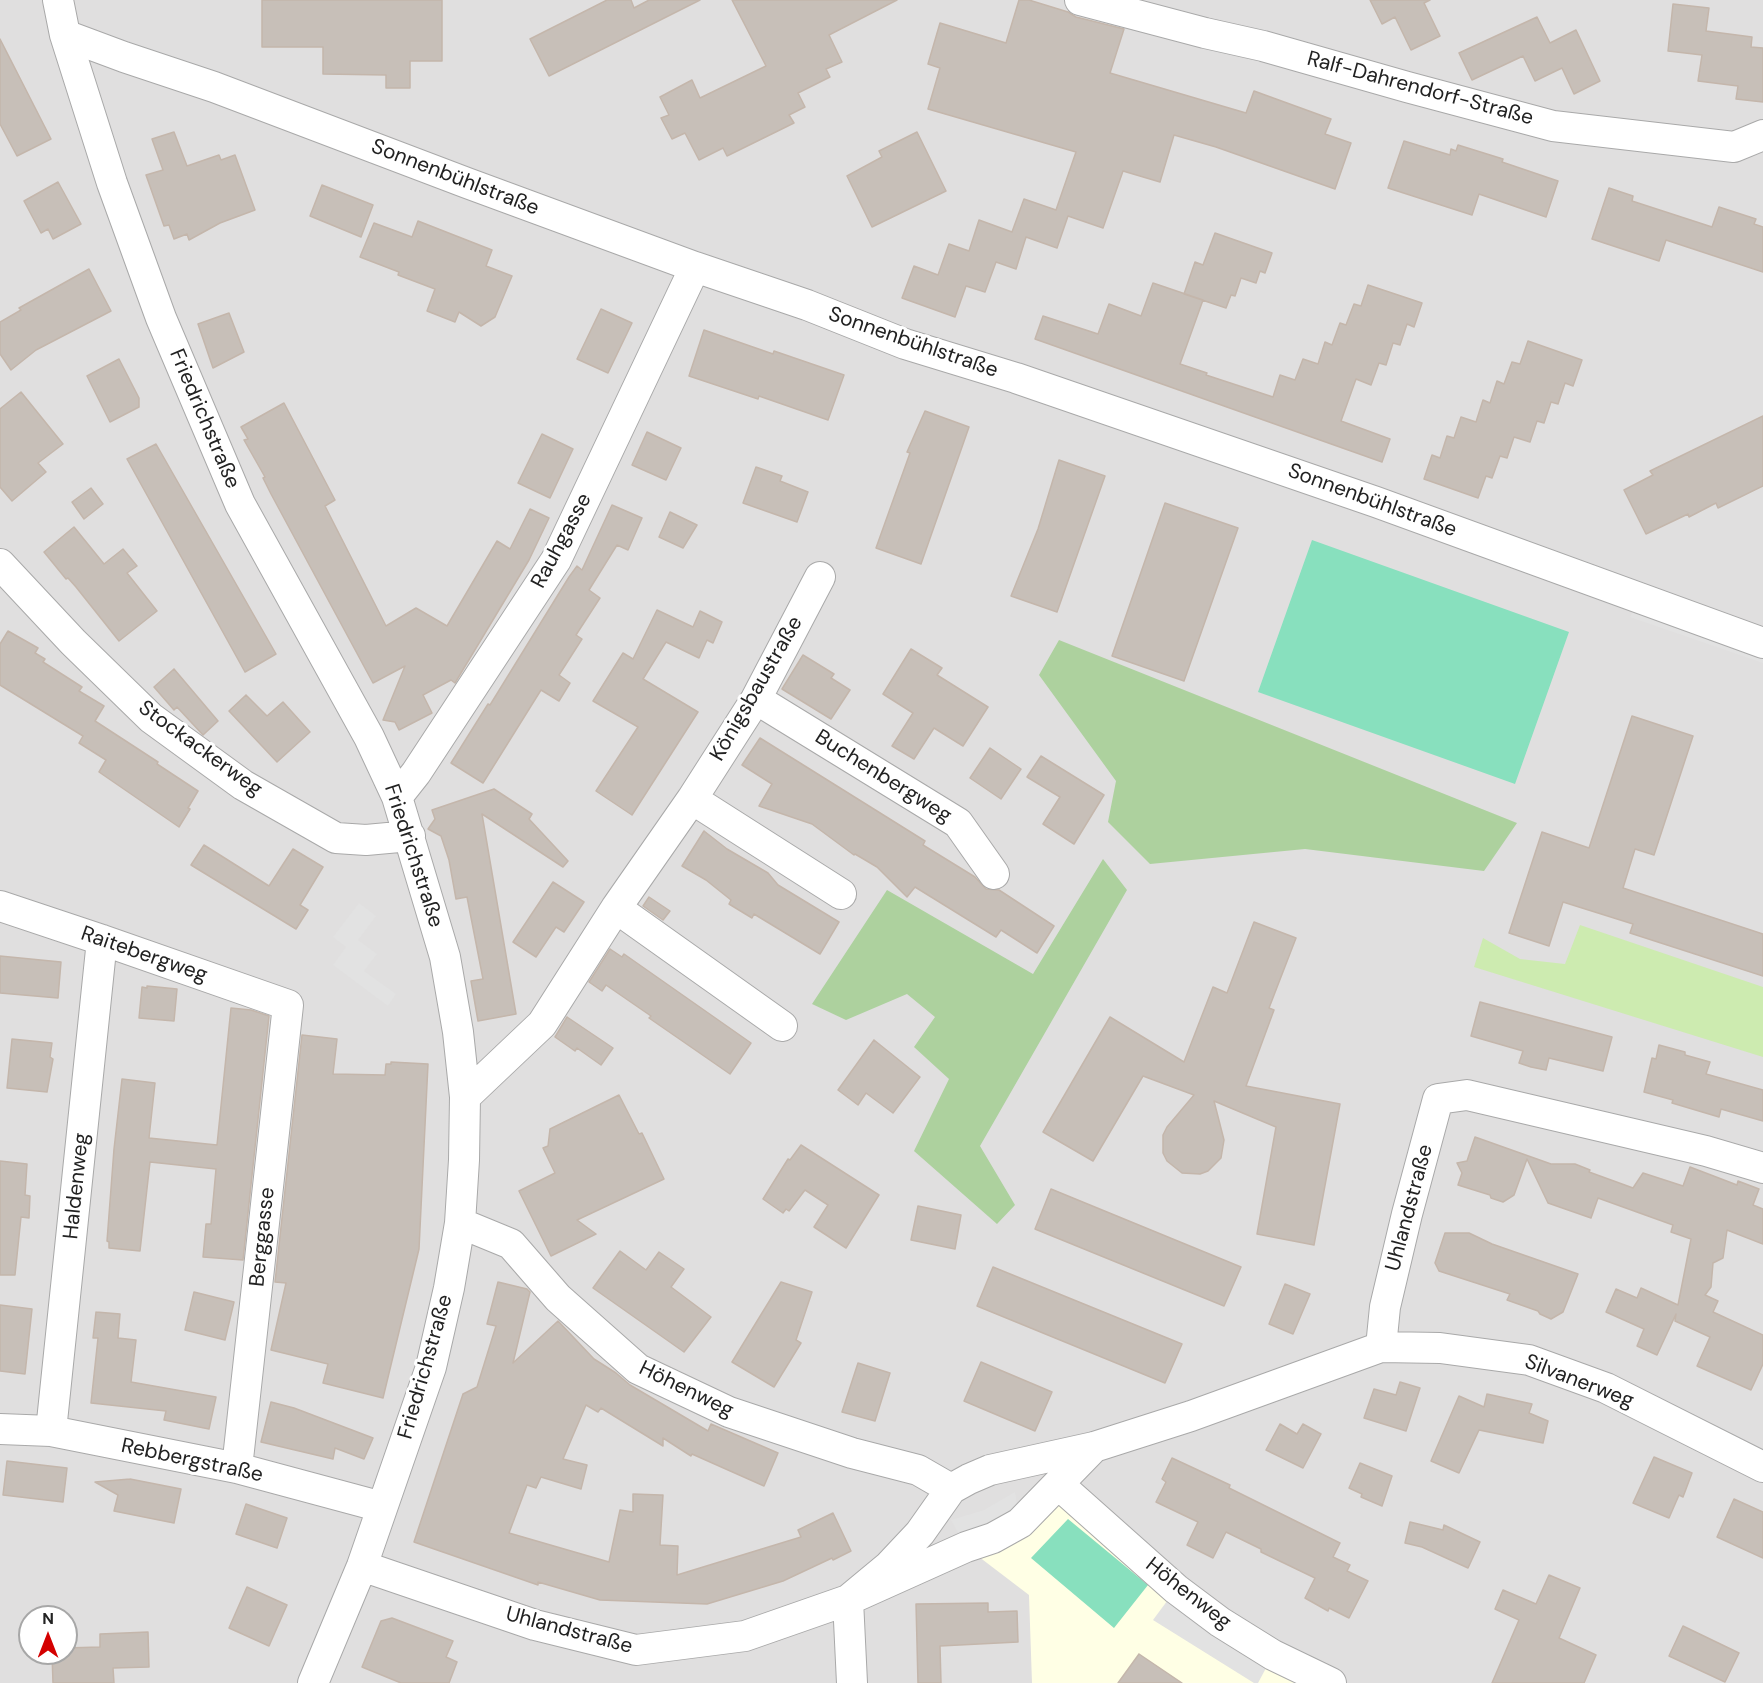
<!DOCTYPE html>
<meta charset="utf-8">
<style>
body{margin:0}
#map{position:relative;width:1763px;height:1683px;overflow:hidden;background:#f2efe9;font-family:"DM Sans",sans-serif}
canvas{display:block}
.north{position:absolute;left:18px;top:1605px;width:60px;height:60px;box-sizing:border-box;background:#fff;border:2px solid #a7a7a7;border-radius:50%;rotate:0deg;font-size:16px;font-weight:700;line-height:24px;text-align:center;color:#222}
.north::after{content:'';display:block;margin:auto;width:21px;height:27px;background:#d40000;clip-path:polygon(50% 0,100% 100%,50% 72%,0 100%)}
</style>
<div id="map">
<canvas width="1763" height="1683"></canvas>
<div class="north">N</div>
</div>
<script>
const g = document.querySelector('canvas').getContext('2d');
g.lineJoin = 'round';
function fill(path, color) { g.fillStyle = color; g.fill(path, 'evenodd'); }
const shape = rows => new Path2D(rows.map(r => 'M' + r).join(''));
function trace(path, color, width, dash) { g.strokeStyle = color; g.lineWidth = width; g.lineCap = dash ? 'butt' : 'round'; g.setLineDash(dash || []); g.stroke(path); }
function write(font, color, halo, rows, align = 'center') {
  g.font = font + ' "DM Sans",sans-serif'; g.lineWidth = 6; g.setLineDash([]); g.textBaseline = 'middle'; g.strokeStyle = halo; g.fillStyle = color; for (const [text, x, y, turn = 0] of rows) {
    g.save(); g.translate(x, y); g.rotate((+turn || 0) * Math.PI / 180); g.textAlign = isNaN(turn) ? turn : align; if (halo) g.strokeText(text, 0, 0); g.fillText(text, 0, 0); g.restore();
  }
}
const residential = shape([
 [0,0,1763,0,1763,1683,0,1683],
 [30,1617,66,1617,66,1653,30,1653]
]);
const education = shape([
 [1058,1484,1175,1589,1331,1683,1032,1683,1029,1595,966,1547]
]);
const grass = shape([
 [1580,925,1763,987,1763,1057,1474,967,1483,938,1520,959,1565,964]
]);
const forest = shape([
 [1059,640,1517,823,1484,871,1305,849,1150,864,1108,822,1116,781,1039,675],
 [1103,859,1127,890,980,1146,1015,1205,997,1224,914,1151,949,1079,914,1047,935,1017,907,994,846,1020,812,1004,887,890,1033,974]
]);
const pitch = shape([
 [1312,540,1569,632,1515,784,1258,692],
 [1068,1519,1148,1585,1114,1628,1031,1558]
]);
const parking = shape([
 [1633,611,1763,656,1763,663,1630,617],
 [359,903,376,916,358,940,377,954,364,971,396,994,388,1006,333,965,346,947,333,937],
 [1015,1492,1020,1523,966,1547,951,1520,984,1510],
 [1176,1589,1273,1655,1258,1683,1254,1683,1153,1620]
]);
const building = shape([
 [262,0,442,0,442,61,410,61,410,88,386,88,386,75,323,74,323,47,262,47,262,0],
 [607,0,631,0,634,8,649,0,700,0,549,76,530,39,607,0],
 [732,0,897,0,829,35,842,62,826,69,830,77,798,93,805,107,789,115,794,123,727,156,723,148,699,160,685,133,672,139,661,118,669,115,660,97,692,80,700,98,766,66,732,0],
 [1019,0,1029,0,1068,12,1076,17,1124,29,1110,73,1246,113,1254,91,1331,119,1325,134,1351,143,1335,189,1216,147,1174,135,1160,182,1123,171,1103,228,1068,216,1057,248,1026,237,1016,269,996,262,985,292,966,286,955,317,902,298,914,266,938,275,949,244,969,251,979,220,1012,232,1024,199,1056,210,1076,152,928,109,940,68,928,64,940,23,1006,43,1019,0],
 [1370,0,1430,0,1424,3,1440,36,1411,50,1395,17,1382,24,1370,0],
 [1673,4,1709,8,1706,31,1752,37,1751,47,1763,48,1763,102,1736,99,1738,86,1698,81,1702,55,1668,51,1673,4],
 [1537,17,1550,43,1576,30,1600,81,1574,94,1562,68,1535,81,1523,56,1472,80,1459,53,1537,17],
 [0,39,51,139,17,156,0,124,0,39],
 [174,132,187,166,219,155,221,160,235,155,255,210,220,223,189,240,187,234,174,239,169,225,164,226,146,175,163,170,152,139,174,132],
 [917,132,946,191,872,227,847,176,882,157,879,151,917,132],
 [1404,141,1450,155,1451,149,1456,151,1458,145,1503,159,1502,162,1558,181,1546,217,1479,194,1472,215,1388,188,1404,141],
 [58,182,81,224,53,239,48,229,41,233,24,201,58,182],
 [322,185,373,205,361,237,310,216,322,185],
 [1609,188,1633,196,1632,201,1712,227,1719,207,1756,219,1754,224,1763,227,1763,272,1666,240,1659,261,1592,239,1609,188],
 [418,221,492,250,486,266,512,276,495,317,481,326,459,312,455,322,427,311,435,289,398,275,399,272,360,257,374,223,412,237,418,221],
 [1215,233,1272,253,1265,273,1260,271,1256,283,1241,278,1235,296,1231,295,1226,308,1184,294,1195,262,1203,265,1215,233],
 [89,269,111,311,36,350,11,370,0,354,0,322,21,310,19,308,89,269],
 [1153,283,1203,300,1180,364,1207,373,1206,375,1273,397,1280,375,1295,380,1303,359,1318,364,1325,342,1332,345,1340,323,1346,325,1354,304,1361,306,1368,285,1422,303,1414,327,1407,324,1400,345,1393,343,1386,365,1379,363,1371,385,1356,379,1341,421,1390,439,1382,462,1035,339,1043,316,1098,334,1109,304,1141,316,1153,283],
 [601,309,632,323,608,373,577,359,601,309],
 [229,313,244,352,213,368,198,324,229,313],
 [704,330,773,354,774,351,844,375,828,420,759,396,758,399,689,376,704,330],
 [1528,341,1582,360,1573,386,1565,383,1558,404,1551,402,1544,423,1537,421,1530,442,1514,437,1507,458,1500,456,1492,478,1486,476,1478,498,1424,479,1432,455,1440,458,1447,436,1454,438,1461,417,1476,422,1483,400,1490,403,1497,381,1504,384,1512,362,1520,364,1528,341],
 [119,359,139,398,139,407,110,422,87,376,119,359],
 [21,392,63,444,38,463,46,472,12,501,0,487,0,409,21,392],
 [284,403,335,500,325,506,386,626,416,608,447,626,497,541,510,549,530,509,549,518,529,560,455,683,451,680,423,695,432,713,399,730,395,722,383,720,405,666,373,683,271,494,263,478,265,477,244,440,248,439,241,427,284,403],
 [925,411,969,427,921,564,876,548,910,453,907,452,925,411],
 [1763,416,1763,486,1718,508,1716,503,1689,517,1688,514,1646,534,1624,490,1653,475,1650,471,1763,416],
 [647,432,681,448,666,480,632,465,647,432],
 [542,434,573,449,550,498,518,483,542,434],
 [156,444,276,654,245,672,127,459,156,444],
 [1059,460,1105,476,1057,612,1011,596,1038,529,1059,460],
 [756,467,782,476,780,481,808,492,797,522,743,503,756,467],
 [91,488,103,504,84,519,72,502,91,488],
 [1165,503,1238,528,1184,681,1112,656,1165,503],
 [612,505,642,518,628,550,617,545,589,590,600,598,576,635,582,639,559,675,570,683,559,701,541,690,483,783,451,763,488,704,490,705,569,577,577,566,582,570,612,505],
 [670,512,697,525,683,548,659,537,670,512],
 [74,527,104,564,123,549,137,566,127,573,157,611,119,641,76,587,68,578,66,579,44,552,74,527],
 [657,610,693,627,700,611,722,622,713,643,707,640,699,658,666,642,643,679,698,712,632,815,596,791,638,727,593,701,623,653,633,659,657,610],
 [8,631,38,648,35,653,45,659,43,662,82,687,79,691,104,706,95,721,158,762,157,764,198,791,188,808,190,809,179,827,99,772,106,760,79,743,83,736,0,685,0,644,8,631],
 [911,649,942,668,937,675,988,707,963,746,934,728,914,759,892,746,913,713,883,694,911,649],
 [803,655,834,674,831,678,850,690,831,719,782,689,803,655],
 [174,669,218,721,203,735,177,707,174,710,154,687,174,669],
 [246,695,267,716,283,702,310,732,277,762,229,711,246,695],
 [1632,716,1693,736,1654,855,1635,849,1623,888,1763,934,1763,976,1630,933,1633,924,1563,902,1549,946,1509,933,1542,832,1589,848,1632,716],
 [760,738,925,841,923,845,975,877,986,889,999,890,1054,926,1037,953,1001,930,996,937,915,887,907,897,877,867,855,854,854,855,812,824,759,806,772,784,742,765,760,738],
 [990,748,1021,769,1001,799,970,778,990,748],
 [1041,756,1104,795,1074,844,1043,824,1060,797,1027,777,1041,756],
 [494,789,532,814,529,819,568,861,563,867,482,814,516,1014,478,1021,471,981,483,979,467,897,456,899,449,860,441,836,428,829,435,819,432,810,494,789],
 [704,831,727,849,768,873,778,885,839,922,820,954,754,914,752,918,729,904,731,900,706,880,682,866,704,831],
 [204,845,269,886,293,849,323,867,300,905,308,910,296,929,191,865,204,845],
 [553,882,584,902,564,932,556,927,536,957,513,942,553,882],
 [649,897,670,911,663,920,643,906,649,897],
 [1254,922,1296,938,1269,1008,1274,1010,1246,1086,1340,1104,1314,1245,1257,1234,1276,1127,1214,1101,1224,1140,1221,1158,1208,1171,1200,1174,1182,1173,1167,1161,1163,1153,1163,1135,1167,1127,1194,1095,1143,1076,1093,1161,1043,1132,1110,1017,1184,1062,1213,987,1227,993,1254,922],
 [610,949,622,957,624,954,751,1043,730,1074,649,1018,651,1016,606,985,602,991,589,982,610,949],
 [0,956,61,962,58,998,0,993,0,956],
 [147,986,177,989,174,1021,139,1018,142,987,147,988,147,986],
 [1480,1002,1612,1037,1603,1071,1549,1058,1546,1070,1531,1067,1519,1063,1523,1051,1471,1036,1480,1002],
 [231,1008,251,1010,269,1016,243,1260,203,1257,206,1224,211,1224,216,1169,150,1162,140,1251,109,1248,109,1242,107,1241,114,1149,122,1079,155,1083,149,1138,217,1145,231,1008],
 [567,1017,613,1048,601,1065,577,1048,575,1051,555,1037,567,1017],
 [302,1035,337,1039,333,1074,385,1075,386,1064,391,1064,391,1062,428,1064,419,1249,383,1398,323,1383,328,1364,271,1350,286,1283,275,1282,302,1035],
 [12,1039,52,1043,50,1057,53,1059,47,1092,7,1088,12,1039],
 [874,1040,920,1077,893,1113,866,1093,858,1105,838,1090,874,1040],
 [1659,1045,1685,1052,1685,1055,1710,1062,1706,1074,1763,1090,1763,1121,1721,1109,1719,1117,1672,1103,1673,1100,1644,1092,1652,1058,1656,1059,1659,1045],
 [619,1095,639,1134,642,1133,664,1179,577,1220,596,1234,551,1256,519,1191,555,1173,543,1148,548,1146,550,1129,619,1095],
 [1475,1137,1551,1164,1575,1164,1590,1170,1589,1172,1633,1188,1643,1173,1683,1186,1690,1167,1737,1185,1738,1181,1759,1189,1753,1205,1763,1209,1763,1244,1727,1230,1723,1258,1713,1263,1711,1287,1705,1295,1718,1301,1713,1312,1763,1335,1763,1364,1751,1390,1697,1366,1710,1337,1675,1321,1676,1314,1657,1355,1637,1346,1644,1329,1606,1312,1616,1289,1637,1298,1641,1288,1678,1305,1691,1239,1671,1232,1673,1225,1598,1198,1591,1218,1548,1203,1527,1159,1514,1195,1503,1202,1491,1198,1490,1195,1458,1185,1462,1173,1457,1163,1467,1161,1475,1137],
 [801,1145,879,1195,846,1248,814,1227,828,1205,805,1190,789,1211,786,1209,783,1213,763,1199,788,1159,790,1160,801,1145],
 [0,1161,27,1164,25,1195,30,1196,29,1218,21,1217,15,1275,0,1275,0,1161],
 [1051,1189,1241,1267,1224,1306,1035,1229,1051,1189],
 [918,1206,961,1215,955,1249,911,1240,918,1206],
 [1445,1233,1469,1233,1492,1244,1578,1274,1563,1312,1551,1319,1540,1314,1538,1311,1507,1300,1510,1294,1439,1271,1435,1263,1445,1233],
 [620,1251,646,1270,659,1252,684,1269,671,1287,711,1317,684,1352,593,1288,620,1251],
 [993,1267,1182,1344,1165,1383,977,1306,993,1267],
 [498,1282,527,1289,530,1292,513,1363,558,1321,594,1359,616,1373,630,1385,708,1431,711,1424,778,1453,764,1486,692,1454,691,1456,663,1438,663,1446,601,1408,598,1412,586,1405,563,1459,587,1465,581,1489,541,1477,536,1488,527,1485,509,1533,609,1562,620,1510,633,1512,633,1494,661,1495,663,1495,660,1545,678,1546,677,1575,801,1537,798,1530,833,1513,851,1551,833,1560,832,1558,783,1581,707,1604,600,1600,538,1582,538,1585,414,1542,463,1394,477,1387,496,1326,487,1324,498,1282],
 [781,1282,812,1292,796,1340,801,1343,774,1387,732,1362,781,1282],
 [1285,1284,1310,1294,1293,1334,1269,1324,1285,1284],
 [194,1292,234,1302,225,1340,185,1330,194,1292],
 [0,1305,32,1309,25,1374,0,1371,0,1305],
 [96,1312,120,1314,118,1338,136,1340,131,1382,216,1397,209,1429,164,1420,166,1411,91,1403,98,1338,93,1338,96,1312],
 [981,1362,1052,1392,1035,1431,964,1401,981,1362],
 [858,1363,890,1373,875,1421,842,1412,858,1363],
 [1400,1382,1420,1388,1406,1431,1364,1418,1374,1389,1396,1395,1400,1382],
 [1487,1394,1532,1404,1529,1413,1548,1421,1543,1443,1479,1430,1459,1473,1431,1461,1459,1396,1484,1407,1487,1394],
 [271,1402,294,1408,373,1438,364,1459,335,1448,333,1459,261,1442,271,1402],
 [1280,1424,1297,1434,1303,1424,1321,1434,1303,1468,1266,1450,1280,1424],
 [1654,1457,1692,1473,1683,1497,1679,1495,1669,1518,1633,1503,1654,1457],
 [1172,1458,1230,1485,1229,1488,1340,1543,1333,1557,1350,1565,1347,1571,1368,1581,1349,1618,1329,1608,1328,1611,1305,1598,1315,1578,1261,1552,1261,1549,1226,1532,1213,1558,1187,1545,1198,1522,1156,1502,1166,1482,1162,1479,1172,1458],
 [7,1461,67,1468,63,1502,3,1495,7,1461],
 [1360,1463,1392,1476,1382,1506,1361,1497,1362,1494,1349,1488,1360,1463],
 [130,1479,181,1489,174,1523,114,1511,118,1495,95,1482,130,1479],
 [1734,1499,1763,1512,1763,1558,1717,1537,1734,1499],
 [246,1504,287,1518,277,1548,236,1534,246,1504],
 [1410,1522,1443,1530,1444,1525,1480,1542,1468,1568,1422,1547,1405,1543,1410,1522],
 [1549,1575,1580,1588,1559,1638,1596,1655,1584,1683,1492,1683,1519,1620,1495,1609,1503,1590,1536,1604,1549,1575],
 [247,1587,287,1605,269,1646,229,1628,247,1587],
 [988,1603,988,1612,1017,1611,1018,1642,940,1646,941,1683,918,1683,916,1604,988,1603],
 [392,1618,453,1641,446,1657,457,1662,449,1683,401,1683,362,1667,381,1621,392,1618],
 [1683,1626,1739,1653,1725,1682,1669,1656,1683,1626],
 [148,1632,149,1667,113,1668,114,1683,53,1683,52,1653,66,1653,66,1648,100,1647,100,1634,148,1632],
 [1139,1654,1182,1683,1118,1683,1139,1654]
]);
const minor = shape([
 [58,0,65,35,112,183,161,318,240,504,369,737,397,797,445,957,458,1032,465,1097,464,1160,460,1223,449,1288,431,1367,362,1566,313,1683],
 [1080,0,1205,33,1263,46,1407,87,1553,126,1734,147,1763,135],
 [65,35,124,57,214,87,467,183,695,267,807,305,905,344,1016,378,1376,502,1763,643],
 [0,564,73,642,151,718,243,785,336,838,366,840,410,836],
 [756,699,958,823,994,874],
 [397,797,416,773,556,560,695,267],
 [692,799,841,894],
 [0,906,102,940,288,1005,237,1468],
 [616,908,782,1026],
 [465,1097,542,1024,616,908,692,799,756,699,820,577],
 [460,1223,511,1244,558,1298,638,1369,729,1412,852,1453,918,1470,951,1489],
 [1381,1347,1385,1307,1407,1214,1438,1099,1467,1095,1706,1151,1763,1168],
 [0,1429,51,1431,237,1468,382,1507],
 [51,1431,102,940],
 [1058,1484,1176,1589,1220,1622,1273,1655,1331,1683],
 [362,1566,535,1625,636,1650,745,1636,848,1600,966,1547,993,1538,1020,1523,1094,1447],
 [848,1600,889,1566,920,1533,951,1489,969,1479,990,1470,1094,1447,1191,1416,1381,1347,1440,1348,1529,1360,1606,1388,1763,1467],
 [848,1600,852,1683]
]);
const streetNames = [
 ["Ralf-Dahrendorf-Straße",1420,89,15],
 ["Sonnenbühlstraße",455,178,21],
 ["Sonnenbühlstraße",913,343,19],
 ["Friedrichstraße",204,419,67],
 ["Sonnenbühlstraße",1372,501,20],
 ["Rauhgasse",562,541,-62],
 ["Königsbaustraße",757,689,-60],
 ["Stockackerweg",200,749,36],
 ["Buchenbergweg",883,777,32],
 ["Friedrichstraße",413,856,72],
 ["Raitebergweg",144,955,19],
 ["Haldenweg",77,1186,-84],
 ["Uhlandstraße",1410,1208,-75],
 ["Berggasse",263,1237,-84],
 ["Friedrichstraße",426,1367,-74],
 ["Silvanerweg",1579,1382,21],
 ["Höhenweg",686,1390,26],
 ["Rebbergstraße",192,1461,12],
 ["Höhenweg",1188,1594,38],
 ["Uhlandstraße",569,1631,15]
];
fill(residential, '#e0dfdf');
fill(education, '#ffffe5');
fill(grass, '#cdebb0');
fill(forest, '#add19e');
fill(pitch, '#88e0be');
fill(parking, '#e2e2e2');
fill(building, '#c7bfb8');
trace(building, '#c4b6ab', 1.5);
trace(minor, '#a9a9a9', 32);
trace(minor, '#fff', 30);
write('21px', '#222', '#fff', streetNames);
</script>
